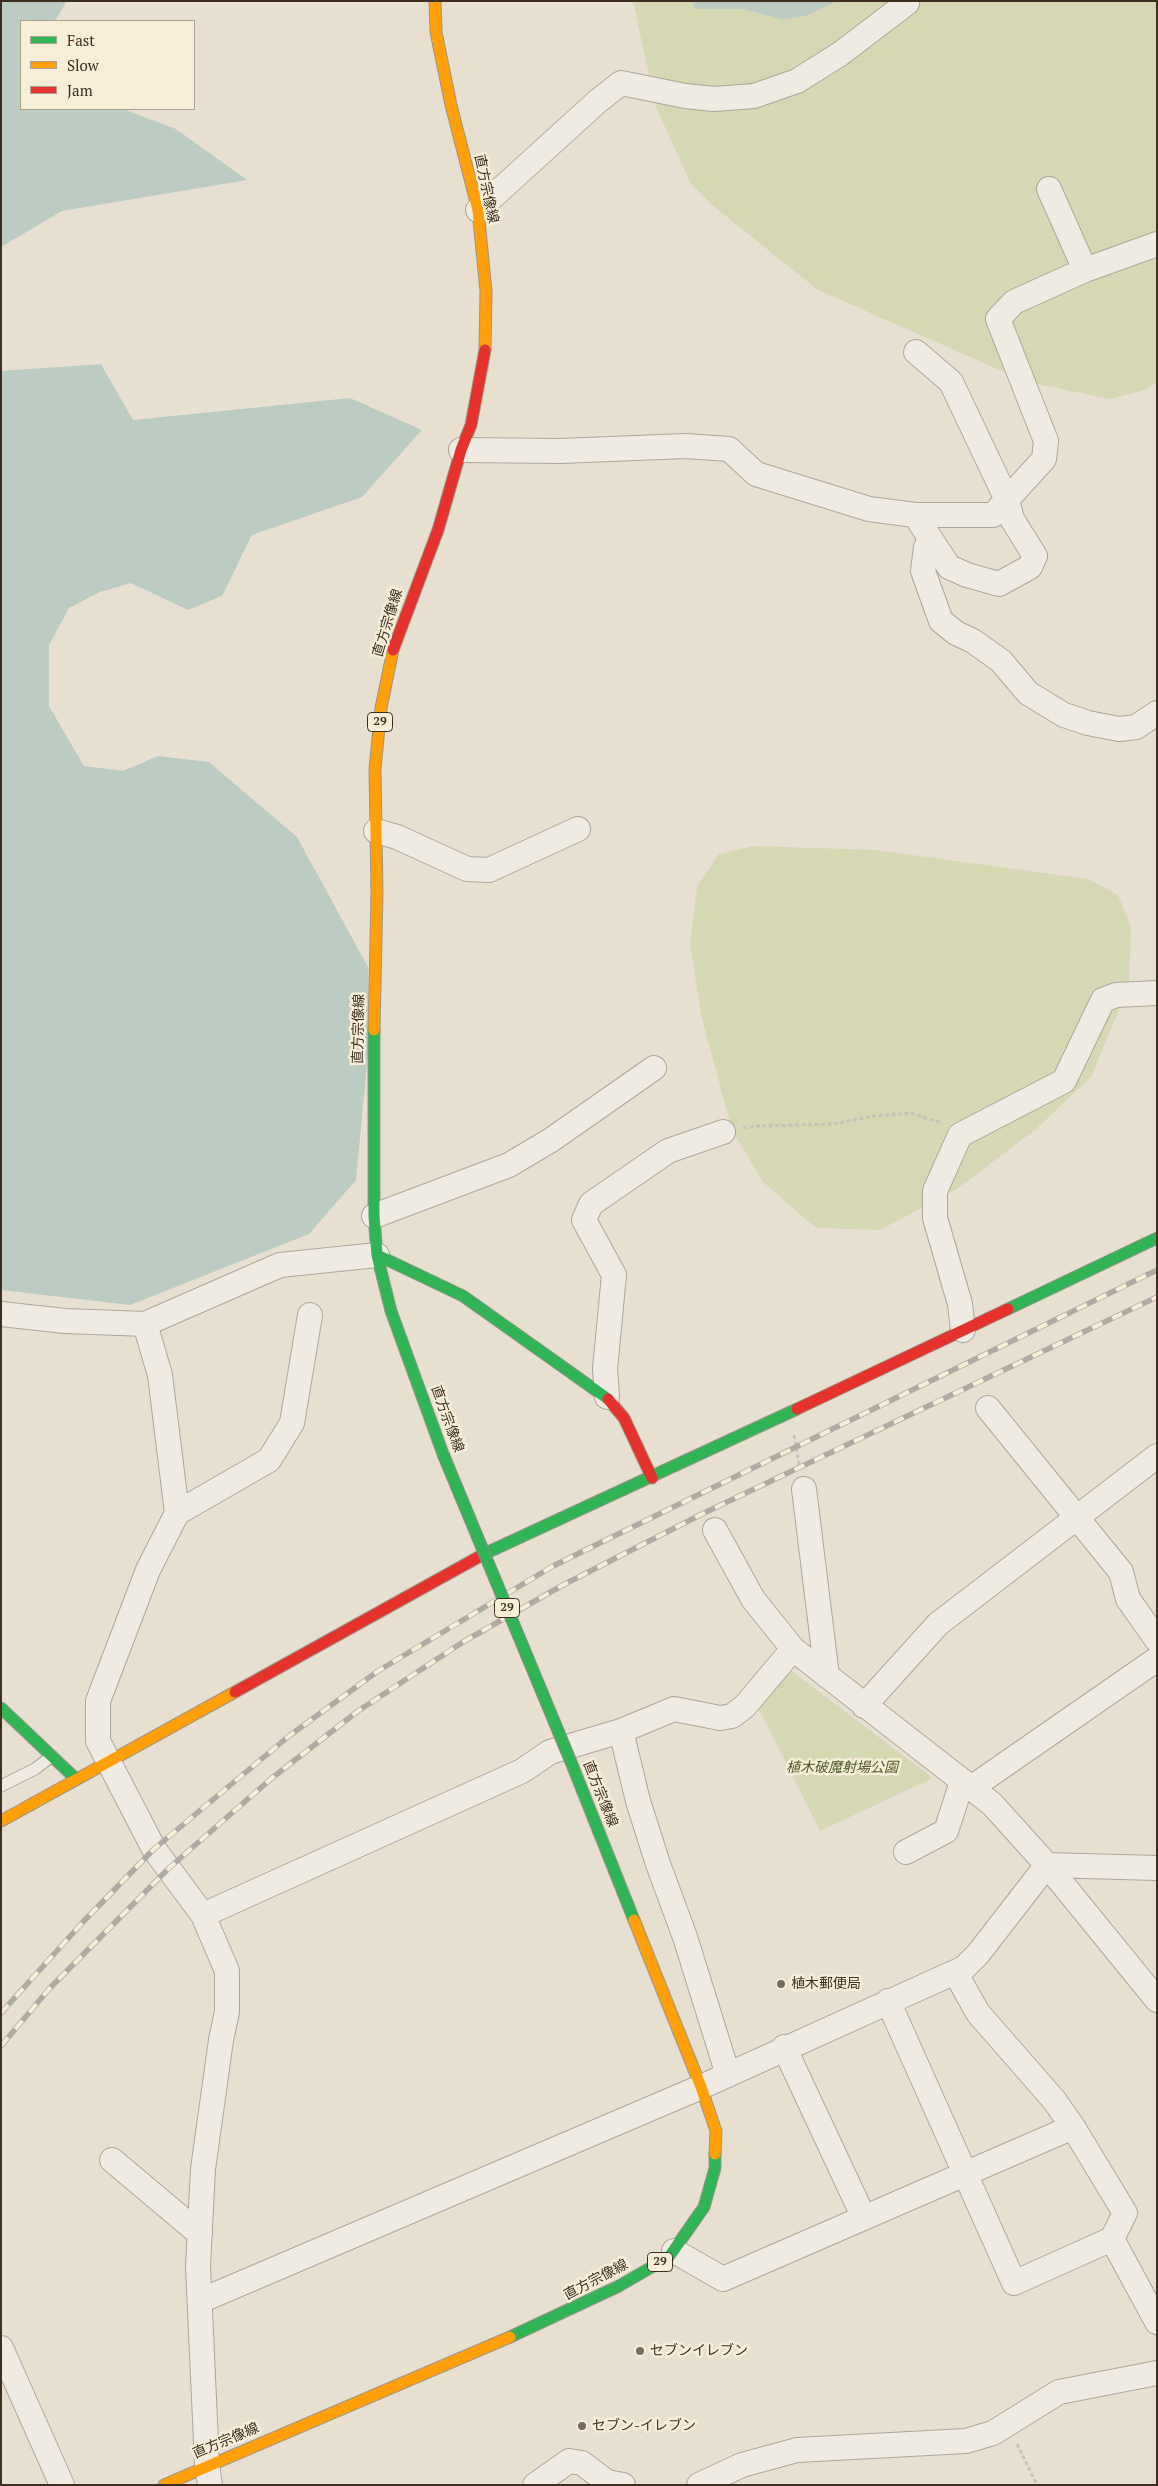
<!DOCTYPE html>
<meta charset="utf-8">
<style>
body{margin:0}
#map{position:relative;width:1158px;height:2486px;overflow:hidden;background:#e7e0d1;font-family:"PT Serif",serif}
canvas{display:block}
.frame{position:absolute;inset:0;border:2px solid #3d2e20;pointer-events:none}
.legend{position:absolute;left:20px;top:20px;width:175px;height:90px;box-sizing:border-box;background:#f7eed8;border:1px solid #ada18e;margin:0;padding:6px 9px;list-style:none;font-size:15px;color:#3d2e20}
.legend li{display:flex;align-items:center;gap:10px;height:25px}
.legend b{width:25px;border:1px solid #ada18e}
</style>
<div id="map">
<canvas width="1158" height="2486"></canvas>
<div class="frame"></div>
<ul class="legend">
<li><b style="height:6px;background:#30b455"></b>Fast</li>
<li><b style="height:6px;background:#ff9f0a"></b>Slow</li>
<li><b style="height:6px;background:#e5322d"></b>Jam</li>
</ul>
</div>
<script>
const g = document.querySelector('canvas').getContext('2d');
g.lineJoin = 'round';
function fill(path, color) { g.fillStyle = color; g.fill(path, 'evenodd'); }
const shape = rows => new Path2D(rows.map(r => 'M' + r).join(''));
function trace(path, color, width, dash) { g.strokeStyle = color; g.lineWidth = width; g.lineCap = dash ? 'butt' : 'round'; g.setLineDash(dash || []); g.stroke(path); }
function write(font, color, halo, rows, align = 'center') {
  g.font = font + ' "PT Serif","Noto Sans JP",serif'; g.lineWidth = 5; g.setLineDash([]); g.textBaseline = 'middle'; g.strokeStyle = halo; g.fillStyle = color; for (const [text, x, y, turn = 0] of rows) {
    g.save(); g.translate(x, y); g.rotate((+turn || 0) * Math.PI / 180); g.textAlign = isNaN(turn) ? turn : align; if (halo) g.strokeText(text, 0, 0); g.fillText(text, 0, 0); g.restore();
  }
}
const green = shape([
 [633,1,1157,1,1157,382,1144,390,1110,399,1027,382,818,290,712,205,691,184,656,107],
 [754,846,875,850,1088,879,1118,895,1131,927,1129,986,1091,1077,1036,1129,957,1189,880,1230,816,1228,763,1182,732,1130,701,1015,690,943,697,887,719,854],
 [790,1670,933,1778,820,1831,758,1708]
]);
const water = shape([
 [1,1,67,1,55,21,21,21,21,109,123,109,176,129,247,180,62,211,1,247],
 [692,1,838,1,805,16,782,19,743,9,695,9],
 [101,364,133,420,350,398,422,430,362,497,252,535,222,596,188,610,131,583,100,592,69,608,49,645,49,706,84,766,123,771,158,756,209,762,297,837,368,967,368,1053,356,1180,309,1234,130,1305,1,1290,1,371]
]);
const path = shape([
 [743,1128,756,1126,833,1124,873,1116,910,1113,942,1123],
 [794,1435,800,1469],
 [1017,2444,1037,2485]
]);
const lane = shape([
 [1,1786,35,1769,52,1756]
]);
const street = shape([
 [1049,189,1085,270],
 [478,210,598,101,621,83,685,96,714,99,754,96,797,81,840,54,907,3],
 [461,450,560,451,686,446,729,449,756,474,869,509,915,515,993,515,1044,459,1046,441,998,319,1014,302,1085,270,1157,244],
 [915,515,949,567,967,575,999,584,1030,567,1035,556,1012,519,1007,500,951,382,916,352],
 [931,540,926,547,923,571,941,621,956,633,973,641,1001,661,1028,693,1064,715,1088,723,1119,729,1136,727,1157,713],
 [376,831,397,837,467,869,489,870,578,829],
 [374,1216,509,1165,551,1140,654,1068],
 [1,1314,65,1321,145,1324,280,1265,377,1255],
 [145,1324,160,1375,177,1513,148,1570,98,1701,98,1741,154,1849,203,1915,227,1971,227,2012,221,2040,203,2169,198,2266,207,2465,210,2485],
 [963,1330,960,1304,935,1218,935,1191,960,1135,1064,1081,1103,1000,1116,995,1157,993],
 [607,1397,605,1369,614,1275,584,1220,591,1204,668,1151,723,1132],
 [988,1408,1121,1572,1128,1599,1157,1640],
 [804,1489,827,1676],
 [177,1513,269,1460,292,1423,310,1315],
 [715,1530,753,1599,793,1649,992,1804,1047,1865,1157,2000],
 [864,1706,938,1624,1157,1456],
 [621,1731,638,1801,658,1864,685,1937,728,2075],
 [971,1788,1157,1659],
 [906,1852,946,1831,962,1782],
 [203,1915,522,1771,550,1752,621,1731,674,1709,720,1718,732,1716,745,1706,793,1649],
 [955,1972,978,2013,1054,2100,1073,2127],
 [888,2001,1014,2283,1112,2239],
 [784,2047,864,2218],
 [112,2160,200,2234],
 [674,2251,723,2279,1073,2127,1125,2213,1112,2239,1157,2322],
 [200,2301,701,2087,964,1968,978,1954,1047,1865,1157,1868],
 [1,2348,62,2485],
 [535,2485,569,2461,582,2463,607,2482,623,2485],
 [699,2485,742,2465,797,2450,966,2441,993,2433,1059,2392,1157,2373]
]);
const fast = shape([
 [374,1030,374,1216,377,1255,391,1311,443,1454],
 [377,1255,463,1296,608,1399],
 [1008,1309,1157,1238],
 [484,1554,797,1409],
 [1,1708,76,1779],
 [571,1762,634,1920],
 [510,2337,619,2286,669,2257,704,2207,715,2168,715,2154]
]);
const slow = shape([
 [435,1,436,32,451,105,478,210,486,291,485,350],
 [374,1030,377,893,375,769,381,708,393,650],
 [1,1821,235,1692],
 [634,1920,701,2087,716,2131,715,2154],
 [164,2485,510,2337]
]);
const jam = shape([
 [393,650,438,530,461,450,471,425,485,350],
 [608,1399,624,1418,652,1478],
 [797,1409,1008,1309],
 [235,1692,484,1554]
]);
const rail = shape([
 [1,2013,82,1923,154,1849,289,1736,378,1671,553,1566,1157,1270],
 [1,2046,49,1989,169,1868,272,1778,358,1711,463,1642,563,1585,706,1512,1157,1297]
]);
const fastBridge = shape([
 [443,1454,571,1762]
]);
const markers = [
 [781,1984,5,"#786c5e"],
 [640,2351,5,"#786c5e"],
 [582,2426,5,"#786c5e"]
];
const shields = [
 [380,722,25],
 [507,1608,25],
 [660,2262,25]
];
const shieldNames = [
 ["29",380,722],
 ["29",507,1608],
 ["29",660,2262]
];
const streetNames = [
 ["直方宗像線",486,189,78],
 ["直方宗像線",388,623,-73],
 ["直方宗像線",359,1029,-89],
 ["直方宗像線",447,1419,70],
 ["直方宗像線",600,1794,68],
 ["直方宗像線",596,2280,-28],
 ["直方宗像線",226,2441,-23]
];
const parkNames = [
 ["植木破魔射場公園",842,1768]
];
const poiNames = [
 ["植木郵便局",791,1984],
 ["セブンイレブン",650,2351],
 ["セブン-イレブン",592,2426]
];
fill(green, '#d6d7b3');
fill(water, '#bcccc2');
trace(lane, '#ada599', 13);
trace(street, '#ada599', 26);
trace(fast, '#9c958a', 13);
trace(slow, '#9c958a', 13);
trace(jam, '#9c958a', 13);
trace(path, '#c8c2b9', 3, [4, 2.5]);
trace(lane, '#efebe3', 11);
trace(street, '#efebe3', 24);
trace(fast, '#30b455', 11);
trace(slow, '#ff9f0a', 11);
trace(jam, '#e5322d', 11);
trace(rail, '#afaaa2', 5.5);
trace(rail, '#f7eed8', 4, [11]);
trace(fastBridge, '#928b80', 13, []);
trace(fastBridge, '#30b455', 11);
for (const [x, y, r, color] of markers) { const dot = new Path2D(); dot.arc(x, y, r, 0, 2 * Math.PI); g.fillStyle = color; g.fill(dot); trace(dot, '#f7eed8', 2); }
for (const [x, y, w] of shields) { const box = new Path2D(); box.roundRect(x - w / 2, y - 9.5, w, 19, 4); g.fillStyle = '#f7eed8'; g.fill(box); trace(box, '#3d2e20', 1); }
write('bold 12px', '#3d2e20', null, shieldNames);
write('14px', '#3d2e20', '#f7eed8', streetNames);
write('italic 14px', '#4d5a26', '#f7eed8', parkNames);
write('14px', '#3d2e20', '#f7eed8', poiNames, 'left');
</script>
